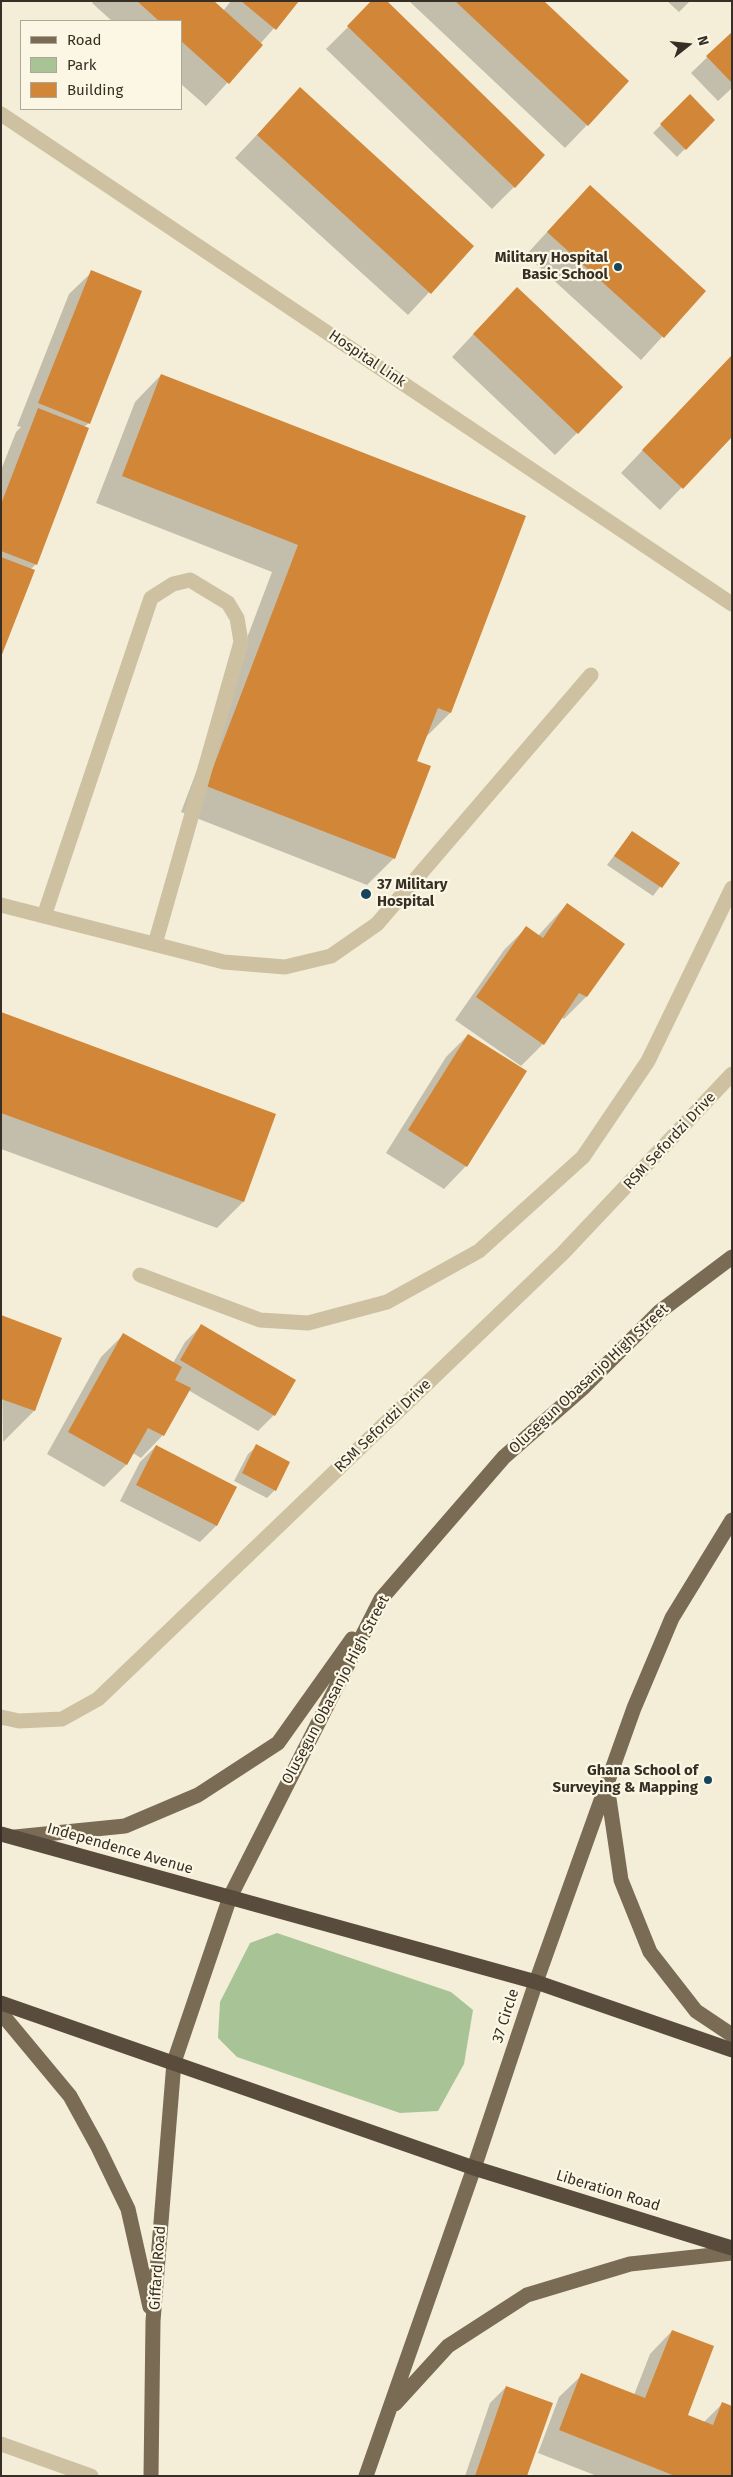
<!DOCTYPE html>
<style>
body{margin:0}
#map{position:relative;width:733px;height:2477px;overflow:hidden;background:#f4eed8;font-family:"Fira Sans",sans-serif}
canvas{display:block}
.frame{position:absolute;inset:0;border:2px solid #372f25;pointer-events:none}
.legend{position:absolute;left:20px;top:20px;width:162px;height:90px;box-sizing:border-box;background:#fbf7e4;border:1px solid #ada798;margin:0;padding:6px 9px;list-style:none;font-size:15px;color:#372f25}
.legend li{display:flex;align-items:center;gap:10px;height:25px}
.legend b{width:25px;border:1px solid #ada798}
.north{position:absolute;left:663px;top:20px;width:50px;height:50px;-webkit-text-stroke:4px #fbf7e4;paint-order:stroke;rotate:74deg;font-size:14px;font-weight:700;line-height:20px;text-align:center;color:#372f25}
.north::after{content:'';display:block;margin:auto;width:18px;height:22px;background:#372f25;clip-path:polygon(50% 0,100% 100%,50% 72%,0 100%)}
</style>
<div id="map">
<canvas width="733" height="2477"></canvas>
<div class="frame"></div>
<ul class="legend">
<li><b style="height:6px;background:#7a6b55"></b>Road</li>
<li><b style="height:14px;background:#a8c496"></b>Park</li>
<li><b style="height:14px;background:#d28637"></b>Building</li>
</ul>
<div class="north">N</div>
</div>
<script>
const g = document.querySelector('canvas').getContext('2d');
g.lineJoin = 'round';
function fill(path, color) { g.fillStyle = color; g.fill(path, 'evenodd'); }
const shape = rows => new Path2D(rows.map(r => 'M' + r).join(''));
function trace(path, color, width, dash) { g.strokeStyle = color; g.lineWidth = width; g.lineCap = dash ? 'butt' : 'round'; g.setLineDash(dash || []); g.stroke(path); }
function write(font, color, halo, rows, align = 'center') {
  g.font = font + ' "Fira Sans",sans-serif'; g.lineWidth = 4.5; g.setLineDash([]); g.textBaseline = 'middle'; g.strokeStyle = halo; g.fillStyle = color; for (const [text, x, y, turn = 0] of rows) {
    g.save(); g.translate(x, y); g.rotate((+turn || 0) * Math.PI / 180); g.textAlign = isNaN(turn) ? turn : align; if (halo) g.strokeText(text, 0, 0); g.fillText(text, 0, 0); g.restore();
  }
}
const green = shape([
 [277,1933,451,1992,473,2010,464,2064,438,2111,400,2113,237,2057,218,2038,220,2002,250,1943]
]);
const shadow = shape([
 [94,1,213,1,223,11,231,1,298,1,260,44,262,45,206,106,181,84,181,21,112,21,92,3],
 [409,1,543,1,587,125,565,148],
 [667,1,690,1,679,12],
 [357,18,514,187,492,209,326,49],
 [732,33,732,88,718,101,691,73],
 [300,89,472,246,408,315,235,158],
 [690,96,713,120,677,157,653,133],
 [568,209,704,291,641,360,526,255],
 [92,272,89,423,84,427,88,429,36,564,30,570,1,654,1,470,16,432,21,427,17,426,69,294],
 [495,311,577,433,555,455,452,357],
 [732,356,732,435,660,510,621,473],
 [161,375,525,516,450,713,426,737,416,762,394,858,367,885,181,812,272,572,96,503,135,402],
 [632,832,678,863,653,896,607,865],
 [567,904,623,944,586,997,564,1019,561,1017,543,1044,521,1066,455,1020,504,950,526,928,538,936],
 [1,1013,275,1114,243,1202,217,1228,1,1149],
 [468,1035,525,1072,466,1166,444,1189,386,1153,446,1057],
 [1,1316,60,1339,34,1411,3,1442],
 [201,1326,274,1415,258,1431,188,1390,163,1435,141,1458,133,1453,126,1465,104,1487,47,1454,101,1357,123,1335,173,1363,185,1342],
 [156,1446,236,1487,216,1526,200,1542,120,1501,140,1462],
 [257,1446,275,1490,267,1498,234,1481,248,1454],
 [672,2331,686,2416,704,2422,722,2404,732,2476,597,2476,538,2453,559,2397,582,2375,634,2395,650,2354],
 [506,2387,526,2476,465,2476,490,2403]
]);
const building = shape([
 [137,1,214,1,263,45,229,84,181,41,181,21,159,21],
 [241,1,299,1,276,30],
 [371,1,387,1,545,155,515,188,347,26],
 [455,1,544,1,629,81,588,126],
 [732,32,732,83,706,56],
 [300,87,474,246,431,294,257,135],
 [690,94,715,120,686,150,660,124],
 [590,185,706,291,664,338,547,232],
 [91,270,142,291,90,424,38,403],
 [517,287,623,387,578,434,473,334],
 [732,355,732,437,683,489,642,450],
 [161,374,526,516,451,713,438,708,417,761,431,766,395,859,206,786,298,545,122,476],
 [38,408,89,428,37,565,1,551,1,504],
 [1,557,35,570,1,657],
 [632,831,680,863,662,888,614,856],
 [567,903,625,944,587,997,579,993,544,1045,476,997,526,926,543,938],
 [1,1012,276,1114,244,1202,1,1113],
 [468,1034,527,1071,467,1167,408,1130],
 [1,1315,62,1338,35,1411,1,1399],
 [201,1324,296,1380,275,1416,180,1360],
 [123,1333,182,1367,175,1380,191,1388,164,1436,148,1428,127,1465,68,1432],
 [256,1444,290,1462,276,1491,242,1473],
 [156,1445,237,1487,217,1526,136,1485],
 [672,2330,714,2346,688,2415,713,2425,722,2402,732,2406,732,2476,675,2476,559,2430,581,2373,645,2398],
 [506,2386,553,2403,527,2476,475,2476]
]);
const lane = shape([
 [44,916,151,598,173,584,190,580,228,603,237,618,241,642,155,944],
 [140,1275,260,1320,308,1323,387,1302,479,1251,583,1157,648,1061,732,888],
 [1,1717,19,1721,62,1719,98,1699,563,1253,732,1074],
 [1,2444,91,2476]
]);
const street = shape([
 [1,114,732,604],
 [1,905,224,962,285,967,331,956,377,924,591,675]
]);
const primary = shape([
 [607,1785,621,1880,650,1952,696,2011,732,2035],
 [15,1837,125,1826,198,1795,278,1743,352,1639],
 [1,2013,70,2096,98,2147,128,2209,150,2307],
 [395,2404,448,2346,527,2295,630,2264,732,2253],
 [151,2476,153,2321,174,2062,230,1897,381,1599,504,1457,584,1387,659,1312,732,1257],
 [366,2476,474,2168,536,1982,634,1708,672,1618,732,1520]
]);
const highway = shape([
 [1,1834,536,1982,732,2050],
 [1,2003,474,2168,732,2248]
]);
const markers = [
 [618,267,5,"#17455c"],
 [366,894,6,"#17455c"],
 [708,1780,5,"#17455c"]
];
const poiNames = [
 ["Military Hospital",608,258],
 ["Basic School",608,275],
 ["37 Military",377,885,"left"],
 ["Hospital",377,902,"left"],
 ["Ghana School of",698,1771],
 ["Surveying & Mapping",698,1788]
];
const streetNames = [
 ["Hospital Link",367,359,34],
 ["RSM Sefordzi Drive",670,1141,-47],
 ["Olusegun Obasanjo High Street",589,1379,-43],
 ["RSM Sefordzi Drive",383,1426,-44],
 ["Olusegun Obasanjo High Street",336,1690,-62],
 ["Independence Avenue",120,1849,16],
 ["37 Circle",506,2016,-72],
 ["Liberation Road",608,2191,17],
 ["Giffard Road",158,2268,-86]
];
fill(green, '#a8c496');
fill(shadow, '#0003');
fill(building, '#d28637');
trace(lane, '#cdc1a2', 15);
trace(street, '#cdc1a2', 15);
trace(primary, '#7a6b55', 15);
trace(highway, '#594c3c', 15);
for (const [x, y, r, color] of markers) { const dot = new Path2D(); dot.arc(x, y, r, 0, 2 * Math.PI); g.fillStyle = color; g.fill(dot); trace(dot, '#fbf7e4', 2); }
write('bold 15px', '#372f25', '#fbf7e4', poiNames, 'right');
write('15px', '#372f25', '#fbf7e4', streetNames);
</script>
